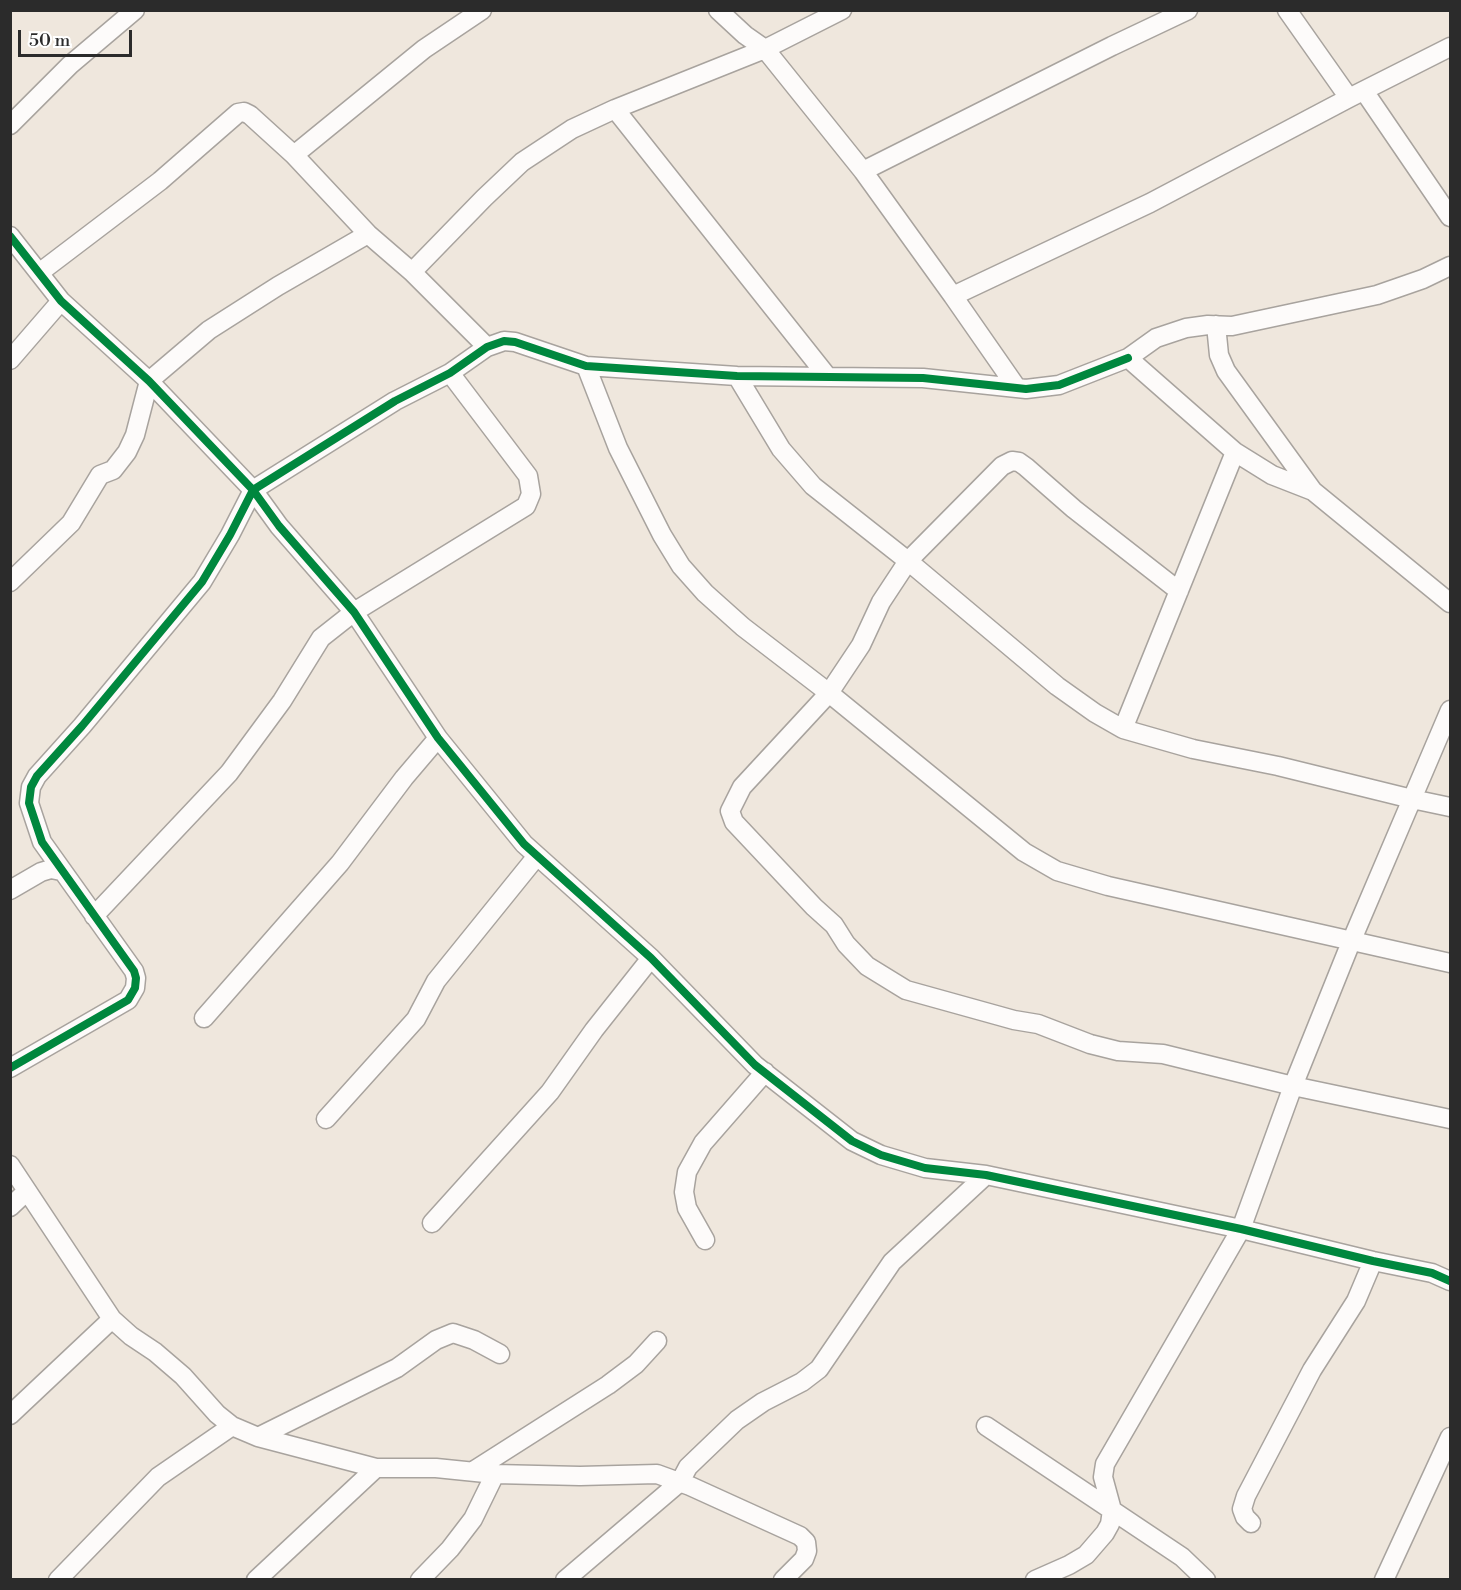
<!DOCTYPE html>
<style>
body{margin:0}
#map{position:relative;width:1461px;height:1590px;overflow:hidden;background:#efe7dd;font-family:"Libre Bodoni",serif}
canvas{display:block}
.frame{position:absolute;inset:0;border:12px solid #2b2b2b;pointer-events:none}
.scale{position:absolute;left:18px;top:30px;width:114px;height:27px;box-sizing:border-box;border:3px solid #2b2b2b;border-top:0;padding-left:8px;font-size:18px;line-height:21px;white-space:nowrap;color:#2b2b2b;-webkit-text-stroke:4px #fff;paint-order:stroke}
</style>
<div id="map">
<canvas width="1461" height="1590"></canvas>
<div class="frame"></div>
<div class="scale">50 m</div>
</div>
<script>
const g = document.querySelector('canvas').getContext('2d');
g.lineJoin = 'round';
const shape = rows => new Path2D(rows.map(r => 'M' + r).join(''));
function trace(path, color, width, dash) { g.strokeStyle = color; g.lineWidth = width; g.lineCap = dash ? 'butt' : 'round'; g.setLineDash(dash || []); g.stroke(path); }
const minor = shape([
 [718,10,745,35,765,49,615,109,827,376],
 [842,10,765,49,863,171],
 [1287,10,1349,98],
 [1364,91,1450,217],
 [10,125,70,65,135,10],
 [10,236,61,301,149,381,253,490,279,526,354,612,438,738,524,844,651,958,755,1065,852,1141,881,1155,925,1168,986,1175,1241,1229,1373,1261,1432,1273,1450,1281],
 [1450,266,1423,279,1377,295,1232,326,1208,325,1186,328,1156,338,1128,358,1235,452,1272,475,1313,491,1450,603],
 [412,272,368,234,294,155,424,49,482,10],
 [39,273,160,181,238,113,244,112,250,115,294,155],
 [953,296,863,171,1112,46,1188,10],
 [1216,325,1219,355,1226,371,1313,491],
 [487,347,412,272,484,198,522,162,572,129,615,109],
 [10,360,61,301],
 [586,366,618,448,662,535,681,566,705,593,743,627,829,693,1024,852,1057,871,1108,886,1450,963],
 [737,376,781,449,813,486,908,561,1057,686,1095,713,1123,729,1235,452],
 [1017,388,953,296,1150,203,1349,98,1450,47],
 [10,582,71,523,100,475,113,470,127,452,135,435,149,381,209,330,278,286,368,234],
 [1179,591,1074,509,1026,467,1019,462,1012,461,1002,466,908,561,881,602,861,645,829,693,742,787,730,811,734,822,814,907,834,925,846,944,867,966,906,990,1014,1020,1038,1024,1090,1044,1118,1051,1163,1054,1293,1086,1450,1119],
 [1123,729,1193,749,1278,766,1412,799,1450,710],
 [10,890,41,872,51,869,61,871],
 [94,916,229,773,282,701,321,638,354,612,526,506,531,494,528,476,450,373],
 [204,1018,340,863,404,778,438,738],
 [10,1068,128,1000,135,988,136,978,134,971,42,842,29,803,31,787,37,776,82,726,202,582,230,535,253,490,395,401,450,373,487,347,504,341,515,342,586,366,737,376,923,378,1026,389,1059,385,1128,358],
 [326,1119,416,1019,436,981,537,856],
 [10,1165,112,1319,131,1336,155,1352,183,1376,217,1414,232,1426,258,1437,376,1468,436,1468,495,1474,580,1476,657,1474,690,1486,800,1536,806,1542,807,1551,804,1559,783,1580],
 [10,1207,27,1191],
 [432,1223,550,1092,594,1030,651,958],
 [705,1240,687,1208,684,1192,687,1172,703,1143,765,1072],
 [10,1415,112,1319],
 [986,1426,1182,1557,1206,1580],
 [258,1437,397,1368,436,1340,453,1333,474,1340,500,1354],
 [473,1471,608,1385,636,1364,657,1341],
 [1251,1523,1245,1517,1242,1509,1246,1496,1312,1370,1356,1301,1373,1261],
 [58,1580,158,1477,232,1426],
 [256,1580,376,1468],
 [420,1580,450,1549,473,1519,495,1474],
 [565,1580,680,1482,688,1467,737,1420,763,1402,802,1382,819,1369,892,1262,986,1175],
 [1035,1580,1069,1565,1086,1555,1105,1533,1110,1524,1112,1510,1103,1477,1105,1464,1241,1229,1293,1086,1351,942,1412,799,1450,807],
 [1384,1580,1450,1437]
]);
const cycleway = shape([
 [10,236,61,301,149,381,253,490,279,526,354,612,438,738,524,844,651,958,755,1065,852,1141,881,1155,925,1168,986,1175,1241,1229,1373,1261,1432,1273,1450,1281],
 [10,1068,128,1000,135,988,136,978,134,971,42,842,29,803,31,787,37,776,82,726,202,582,230,535,253,490,395,401,450,373,487,347,504,341,515,342,586,366,737,376,923,378,1026,389,1059,385,1128,358]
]);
trace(minor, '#a8a39e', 21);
trace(minor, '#fdfbfa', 18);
trace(cycleway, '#00873e', 8);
</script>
